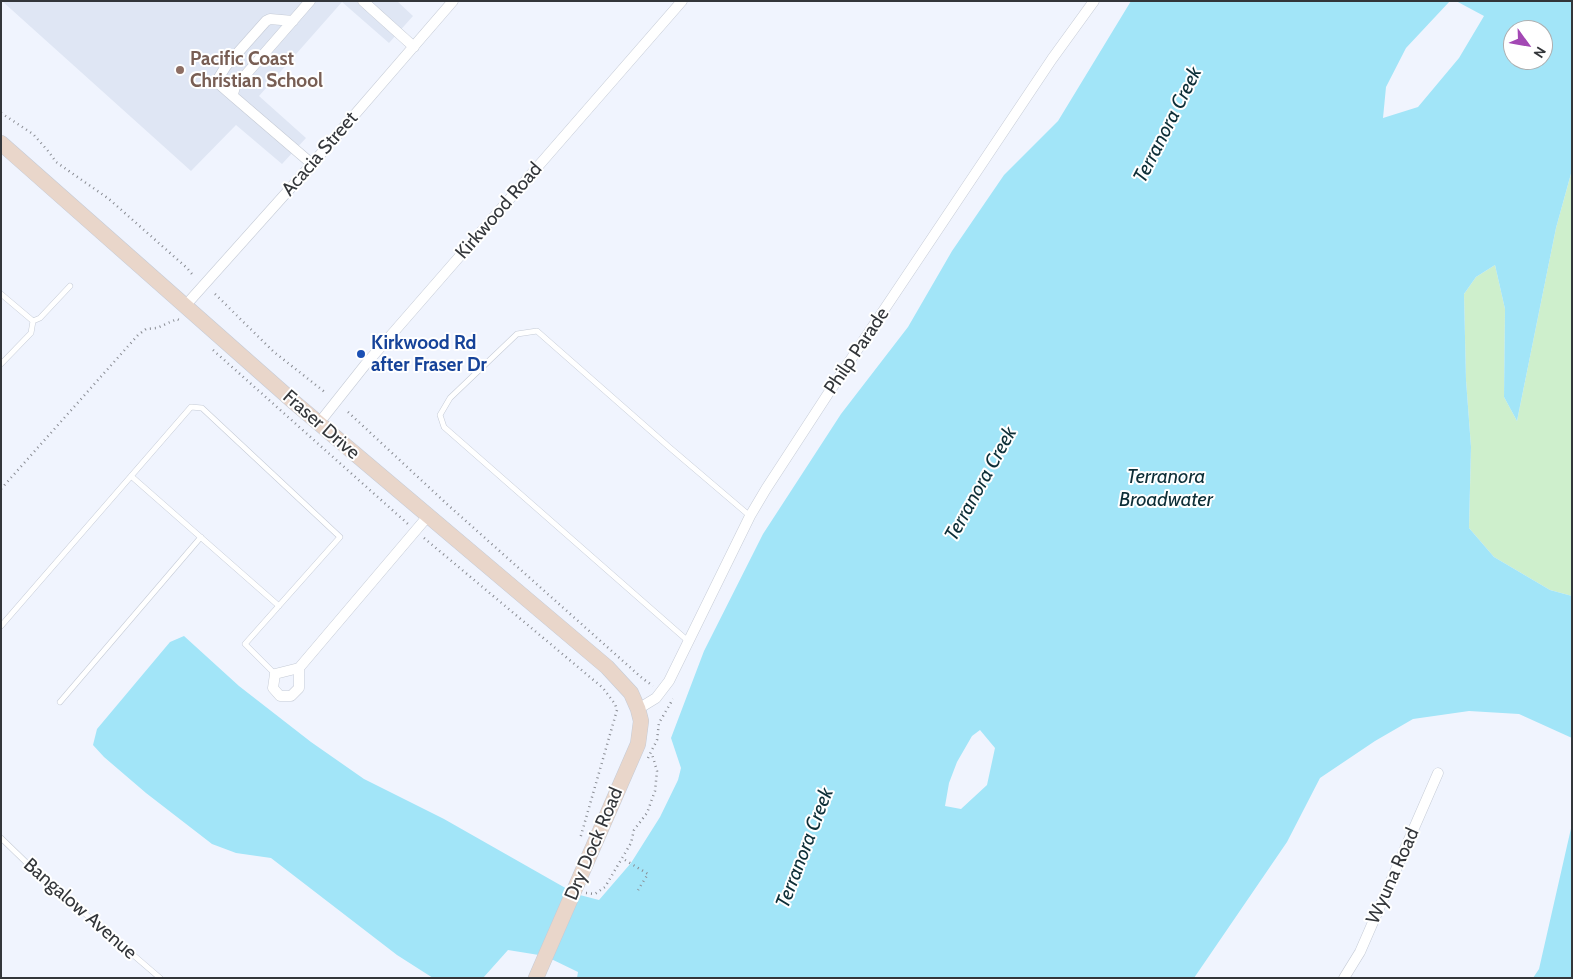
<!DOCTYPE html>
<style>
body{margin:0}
#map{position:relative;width:1573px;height:979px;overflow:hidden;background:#f0f4fe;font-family:Cabin,sans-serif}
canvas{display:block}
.frame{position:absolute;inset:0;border:2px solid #33363a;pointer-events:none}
.north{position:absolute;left:1503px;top:20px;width:50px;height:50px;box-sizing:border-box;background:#fff;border:1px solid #adafb0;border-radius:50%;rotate:122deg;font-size:14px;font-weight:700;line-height:20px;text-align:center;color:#33363a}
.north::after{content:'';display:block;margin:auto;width:18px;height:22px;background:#a348b4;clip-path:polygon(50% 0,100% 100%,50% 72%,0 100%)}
</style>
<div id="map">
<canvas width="1573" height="979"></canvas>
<div class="frame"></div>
<div class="north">N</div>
</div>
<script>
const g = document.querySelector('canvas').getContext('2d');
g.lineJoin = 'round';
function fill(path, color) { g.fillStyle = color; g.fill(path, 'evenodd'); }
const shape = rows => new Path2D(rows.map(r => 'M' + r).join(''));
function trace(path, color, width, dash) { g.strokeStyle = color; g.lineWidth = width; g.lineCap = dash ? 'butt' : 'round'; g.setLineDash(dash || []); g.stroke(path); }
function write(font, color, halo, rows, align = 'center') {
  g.font = font + ' Cabin,sans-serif'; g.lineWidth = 4; g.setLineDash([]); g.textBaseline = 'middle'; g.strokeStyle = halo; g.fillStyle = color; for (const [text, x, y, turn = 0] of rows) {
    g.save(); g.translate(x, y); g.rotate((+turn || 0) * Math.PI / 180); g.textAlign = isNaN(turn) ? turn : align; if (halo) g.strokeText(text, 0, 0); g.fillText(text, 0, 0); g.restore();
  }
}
const built = shape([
 [2,1,397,1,413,16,389,43,342,2,259,96,306,138,282,164,236,125,191,171]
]);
const green = shape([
 [1572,170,1572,596,1550,590,1494,557,1469,528,1471,447,1466,380,1464,294,1476,277,1495,265,1505,309,1504,397,1517,421,1556,228]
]);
const water = shape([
 [1131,1,1450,1,1406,48,1386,87,1383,118,1418,107,1459,58,1484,16,1456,1,1572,1,1572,170,1556,228,1517,421,1504,397,1505,309,1495,265,1476,277,1464,294,1466,380,1471,447,1469,528,1494,557,1550,590,1572,596,1572,738,1519,714,1469,711,1413,719,1375,741,1320,778,1287,842,1194,978,577,978,578,972,545,956,508,950,483,978,433,978,397,955,271,858,236,853,212,844,146,793,104,757,93,745,97,729,170,642,184,636,239,686,311,742,364,779,444,819,576,894,599,900,631,863,660,817,678,780,681,768,671,738,704,651,763,534,841,414,908,327,952,251,1004,175,1058,121],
 [1513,30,1543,30,1543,60,1513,60],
 [980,730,995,748,987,785,961,809,945,806,949,783,957,762,972,736],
 [1572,824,1572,978,1533,978,1539,969]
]);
const path = shape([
 [1,113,33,134,49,152,56,162,109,199,187,268,192,274],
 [215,294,274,352,326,393],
 [213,350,408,524],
 [348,412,448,505,642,678,653,686],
 [1,489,138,335,146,329,157,328,177,319,179,320],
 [424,538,603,688,615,704,617,710,580,839],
 [648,758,657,740,659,723,673,699],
 [625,860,648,874,638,890],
 [586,893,595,894,605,887,631,843,634,830,647,813,655,791,657,771,652,754]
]);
const lane = shape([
 [1,294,33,321,31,333,1,364],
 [33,321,40,318,70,286],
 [131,476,279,606],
 [1,626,191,407,202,408,340,537,245,644,275,674],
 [688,641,444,427,440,415,450,398,517,334,537,331,669,447,750,516],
 [60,702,201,537],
 [1,838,32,868,160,978]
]);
const street = shape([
 [310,1,235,87,233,94,234,97,312,164],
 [363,1,414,47],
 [234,97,218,83,218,79,226,66,266,21,270,19,293,21],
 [185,306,312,164,453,1],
 [319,423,365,365,682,1],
 [299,668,275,674,273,688,280,696,291,696,299,688,299,668,428,516],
 [638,709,656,698,669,681,750,516,766,489,837,380,1052,59,1094,1],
 [1344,978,1360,952,1438,773]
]);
const secondary = shape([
 [1,143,295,403,607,667,631,693,638,709,641,721,638,744,536,978]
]);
const markers = [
 [180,70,5,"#8d6e63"],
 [361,354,5,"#1a4fb4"]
];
const educationNames = [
 ["Pacific Coast",190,59],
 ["Christian School",190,81]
];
const streetNames = [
 ["Acacia Street",320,154,-49],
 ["Kirkwood Road",499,211,-49],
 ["Philp Parade",857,351,-56],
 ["Fraser Drive",321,425,41],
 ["Dry Dock Road",594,844,-67],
 ["Wyuna Road",1393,876,-66],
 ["Bangalow Avenue",80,909,41]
];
const transitNames = [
 ["Kirkwood Rd",371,343],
 ["after Fraser Dr",371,365]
];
const waterNames = [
 ["Terranora Creek",1168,125,-63],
 ["Terranora",1166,477],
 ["Broadwater",1166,500],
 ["Terranora Creek",981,484,-61],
 ["Terranora Creek",805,848,-69]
];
fill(built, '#dfe6f4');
fill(green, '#ceefcc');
fill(water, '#a2e5f8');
trace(lane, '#c5cbd6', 6);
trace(street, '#c5cbd6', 11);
trace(secondary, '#c5cbd6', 16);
trace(path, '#898c93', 2.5, [1, 4]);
trace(lane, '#fff', 5);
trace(street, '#fff', 10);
trace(secondary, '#e9d6ca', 15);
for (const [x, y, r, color] of markers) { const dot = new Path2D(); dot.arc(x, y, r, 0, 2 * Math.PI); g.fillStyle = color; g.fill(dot); trace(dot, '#fff', 2); }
write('bold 19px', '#785e54', '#fff', educationNames, 'left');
write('19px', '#33363a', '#fff', streetNames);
write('bold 19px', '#164399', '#fff', transitNames, 'left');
write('italic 20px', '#0d2e37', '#fff', waterNames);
</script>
